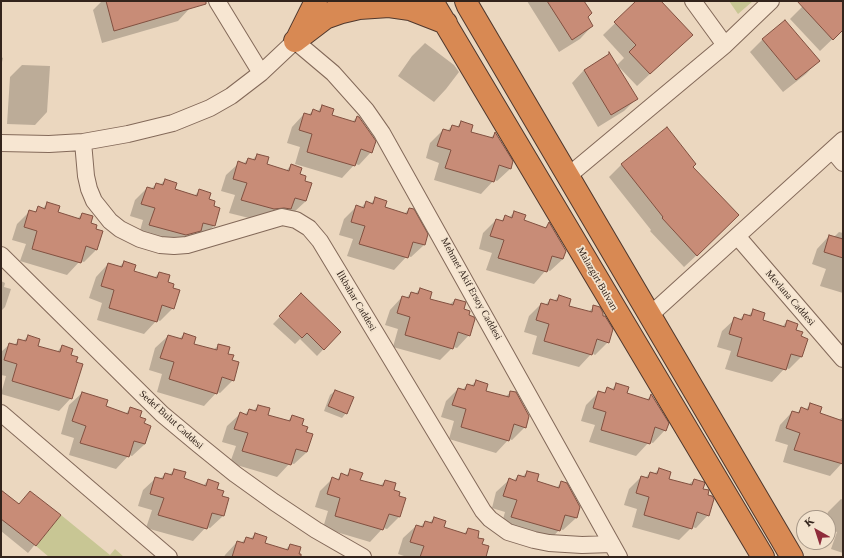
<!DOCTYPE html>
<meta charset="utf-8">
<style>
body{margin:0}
#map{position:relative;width:844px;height:558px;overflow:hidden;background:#ebd7bf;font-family:Georgia,serif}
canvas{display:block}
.frame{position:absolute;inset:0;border:2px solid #33241c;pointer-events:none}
.north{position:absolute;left:796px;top:510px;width:40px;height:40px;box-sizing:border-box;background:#f3e3ce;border:1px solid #a69787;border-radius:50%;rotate:321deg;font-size:11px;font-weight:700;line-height:16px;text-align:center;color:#33241c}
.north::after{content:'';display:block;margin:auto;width:14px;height:18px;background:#8f2c3b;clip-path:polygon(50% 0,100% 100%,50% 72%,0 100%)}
</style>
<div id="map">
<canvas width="844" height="558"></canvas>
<div class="frame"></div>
<div class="north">K</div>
</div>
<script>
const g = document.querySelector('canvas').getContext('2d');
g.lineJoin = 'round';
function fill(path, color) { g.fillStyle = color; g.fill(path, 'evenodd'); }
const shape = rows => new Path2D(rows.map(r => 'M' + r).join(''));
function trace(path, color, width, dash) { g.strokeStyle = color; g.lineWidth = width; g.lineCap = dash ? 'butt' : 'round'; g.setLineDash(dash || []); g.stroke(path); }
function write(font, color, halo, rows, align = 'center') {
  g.font = font + ' Georgia,serif'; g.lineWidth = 3.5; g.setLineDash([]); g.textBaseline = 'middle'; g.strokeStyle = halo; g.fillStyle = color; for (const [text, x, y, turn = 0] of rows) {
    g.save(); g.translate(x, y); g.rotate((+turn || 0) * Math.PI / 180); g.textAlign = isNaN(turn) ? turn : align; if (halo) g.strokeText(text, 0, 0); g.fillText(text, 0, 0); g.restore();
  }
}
const green = shape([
 [729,1,753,1,738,14],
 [61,515,110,555,115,549,124,557,49,557,36,546]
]);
const shadow = shape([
 [102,1,188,1,190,8,178,21,102,43,93,10],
 [527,1,583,1,587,17,592,26,580,39,559,52],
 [638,1,660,1,679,47,637,86,617,65,624,58,603,35],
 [808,1,843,1,843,29,820,51,790,19],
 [785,21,818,61,806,74,783,92,750,52,762,40],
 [425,43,454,65,459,72,446,89,434,102,398,76,412,56],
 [610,55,636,99,624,111,598,127,572,83,584,70],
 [1,57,3,58,1,66],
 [22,65,50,66,47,112,35,125,7,124,10,77],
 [322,106,331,116,352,122,357,117,371,152,359,165,355,164,342,178,295,164,300,147,287,143,292,127,304,114,308,115,314,110,317,112],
 [461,122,470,133,490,138,495,134,510,169,497,181,494,180,481,194,434,180,439,163,426,158,430,143,443,130,447,131,452,126,456,128],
 [667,128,726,228,684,267,650,231,651,230,609,177,621,165],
 [257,155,265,165,286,171,291,165,304,181,311,183,306,201,293,213,261,221,229,213,235,195,221,191,226,175,239,163,243,164,248,159,252,160],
 [165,180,174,189,194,196,200,190,212,206,219,208,214,226,201,238,187,243,138,238,143,220,130,216,135,200,147,188,151,189,156,184,160,185],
 [375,199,384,208,404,214,409,209,424,245,411,257,407,256,394,270,347,256,353,239,339,235,344,219,357,206,361,208,366,202,370,204],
 [48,203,56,213,77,219,82,214,95,230,96,250,84,262,80,261,67,275,20,261,26,244,12,240,17,224,30,211,34,213,39,207,42,209],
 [514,212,523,221,544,229,549,224,563,259,550,271,546,270,534,284,486,270,492,253,479,249,483,233,496,220,500,222,505,217,509,218],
 [839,232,843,233,843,293,820,286,826,269,812,264,817,249,829,236,834,237],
 [124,262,133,272,154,278,159,273,167,282,173,308,160,321,157,320,144,334,97,320,102,303,89,298,96,277,108,264,119,267],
 [1,281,5,283,4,287,11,289,5,307,1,311],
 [420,289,429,299,449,305,455,300,467,316,469,335,457,348,453,347,440,360,393,347,398,329,385,325,390,310,402,297,406,298,411,293,415,294],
 [301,295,340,332,317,356,300,339,295,344,273,324],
 [559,296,568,306,588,312,594,307,608,342,595,355,592,353,579,367,532,354,537,336,524,332,529,316,541,304,545,305,550,300,554,301],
 [753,311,762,320,782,327,787,321,800,337,801,357,789,369,785,368,772,382,725,369,731,351,717,347,722,331,735,319,739,320,744,315,748,316],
 [184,334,193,344,213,350,219,345,231,361,233,380,220,393,217,392,204,406,157,392,162,374,149,370,155,348,168,336,179,339],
 [28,336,36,346,57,352,62,346,70,356,71,398,59,411,1,394,6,376,1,375,1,352,10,344,14,345,19,340,23,341],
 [476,381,485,391,505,397,511,392,525,427,512,440,509,439,496,453,449,439,454,421,441,417,446,401,458,389,462,390,467,385,471,386],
 [617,384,626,394,646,400,651,396,665,430,653,443,649,442,636,456,589,442,595,425,581,421,586,405,599,392,603,394,608,388,611,390],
 [335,391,346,413,342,418,324,411,330,395],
 [82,393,105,407,125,414,131,408,143,424,145,444,132,456,129,455,116,469,69,455,74,438,61,434,69,405],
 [810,405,819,414,839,420,843,417,843,462,830,476,783,462,788,445,775,441,780,425,792,412,796,414,801,409,805,410],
 [258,406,266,416,287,422,292,416,305,432,307,452,294,464,290,463,277,477,230,463,236,446,222,442,227,426,240,414,244,415,249,410,253,411],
 [659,469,668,479,688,485,694,480,702,489,708,515,696,528,692,527,679,540,632,527,637,509,624,505,629,489,641,477,645,478,650,473,654,474],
 [174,470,183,479,203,486,208,480,221,496,228,498,223,516,210,528,206,527,193,541,146,528,152,510,138,506,143,490,156,478,160,479,165,474,169,475],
 [351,471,359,481,380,486,385,481,398,497,399,517,387,529,383,528,370,542,323,528,328,511,315,507,320,491,332,479,336,480,342,475,345,476],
 [527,472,536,482,556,488,562,482,579,507,576,518,563,530,560,529,547,543,500,530,505,512,492,508,496,492,509,480,513,481,518,476,522,477],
 [30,492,59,515,28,553,1,531,1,497,19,505],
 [841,499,843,500,843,553,831,549,837,532,828,529,828,518,826,518,828,512],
 [434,518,443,528,463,534,469,529,481,545,485,557,407,557,398,554,403,538,416,526,420,527,425,522,429,523],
 [255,534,264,544,285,550,290,545,298,554,304,557,224,557,225,555,237,542,241,543,246,538,250,539]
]);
const building = shape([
 [106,1,206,1,206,4,114,31,106,1],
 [547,1,584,1,592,13,588,17,593,26,572,40,547,1],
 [636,1,661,1,693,35,650,74,629,52,636,45,614,22,636,1],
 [797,1,843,1,843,30,833,40,797,1],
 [785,20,820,61,796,80,762,39,785,20],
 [609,52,638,99,611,115,584,70,609,54,609,52],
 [322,105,334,109,332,115,355,122,357,116,359,117,376,141,372,153,361,149,355,166,307,152,312,134,299,130,304,113,311,115,313,109,320,112,322,105],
 [461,121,473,125,471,132,493,138,495,132,513,161,511,169,499,165,494,182,445,168,451,150,437,146,443,129,450,131,452,125,459,127,461,121],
 [667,127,696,164,693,167,739,215,697,256,662,218,663,217,621,164,667,127],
 [257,154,269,157,267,164,289,171,291,164,302,168,300,174,306,176,305,181,312,183,306,201,295,198,291,209,284,208,274,209,241,200,247,183,233,179,238,161,246,164,248,158,255,160,257,154],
 [165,179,177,183,175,189,197,196,199,189,211,193,209,199,215,201,214,206,220,208,215,226,203,223,201,231,186,235,149,225,155,208,141,204,147,187,154,189,156,183,163,185,165,179],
 [375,197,387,201,385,207,407,214,409,208,414,209,428,234,425,245,413,242,408,258,359,244,365,226,351,222,356,205,364,208,366,201,373,204,375,197],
 [47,202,60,206,58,212,80,219,82,213,93,216,91,223,97,225,96,229,103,231,97,250,86,246,81,263,32,249,37,231,24,227,29,210,36,212,38,206,45,209,47,202],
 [514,211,526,215,524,220,546,228,549,222,566,251,563,259,552,256,547,272,498,258,504,240,490,236,496,219,503,221,505,215,512,218,514,211],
 [829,235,843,239,843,258,824,252,829,235],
 [124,261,136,265,134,271,157,278,159,272,170,275,168,282,174,284,173,288,180,290,174,309,162,305,157,322,109,308,114,290,101,286,108,263,122,267,124,261],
 [420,288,432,292,430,299,453,305,455,299,466,302,464,309,470,311,469,315,474,317,475,319,470,336,458,332,453,349,405,335,410,317,397,313,402,296,409,298,411,292,418,294,420,288],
 [301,293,341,332,324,350,307,333,302,338,279,316,301,293],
 [559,295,571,299,569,306,592,312,593,305,600,307,603,313,603,316,605,316,613,329,609,343,597,339,592,355,544,341,549,324,536,320,541,303,548,305,550,299,557,301,559,295],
 [753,309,765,313,763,320,785,327,787,320,798,324,796,330,803,332,801,336,808,339,802,357,791,354,786,370,737,356,742,338,729,334,734,317,742,320,744,314,751,316,753,309],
 [184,333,196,337,194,344,217,350,218,344,230,347,228,354,234,355,232,360,239,362,234,381,222,377,217,394,169,379,174,362,160,358,168,335,182,339,184,333],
 [28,335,40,339,38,346,60,352,62,345,73,349,71,355,78,357,76,362,83,364,72,399,12,381,17,364,4,360,9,343,17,345,18,339,26,341,28,335],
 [476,380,488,384,486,391,509,397,510,391,516,392,529,416,526,428,514,424,509,441,461,427,466,409,452,405,458,388,465,390,467,384,474,386,476,380],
 [616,383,629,387,627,393,649,400,651,394,669,423,666,431,655,427,650,444,601,430,606,412,593,408,598,391,605,393,607,387,614,390,616,383],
 [335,390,354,397,347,414,328,406,335,390],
 [82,392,108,400,106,406,128,414,130,407,142,411,140,417,146,419,144,423,151,426,145,444,134,441,129,457,80,443,86,426,72,421,82,392],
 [810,403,822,407,820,413,843,421,843,464,794,450,800,433,786,428,792,411,799,413,801,407,808,410,810,403],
 [258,405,270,408,268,415,290,421,292,415,304,419,302,425,308,427,306,432,313,434,307,452,296,449,291,465,242,451,248,433,234,429,240,412,247,415,249,409,256,411,258,405],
 [659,468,671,472,669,479,692,485,694,479,704,482,705,483,703,489,709,490,708,495,712,496,714,499,709,516,697,512,692,529,644,515,649,497,636,493,641,476,648,478,650,472,657,474,659,468],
 [174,469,186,472,184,478,206,486,208,479,219,483,217,489,224,491,222,496,229,498,224,516,212,513,207,529,158,515,164,498,150,494,155,477,163,479,165,473,172,475,174,469],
 [350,469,363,473,360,480,383,486,385,480,396,483,394,490,400,492,399,496,406,498,400,517,389,514,383,530,335,516,340,498,327,494,332,477,339,480,341,473,348,476,350,469],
 [527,471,539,474,537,481,559,488,561,481,567,483,580,507,577,518,565,515,560,531,511,517,517,500,503,496,509,478,516,481,518,475,525,477,527,471],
 [1,490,19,504,30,491,61,515,36,546,1,519,1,490],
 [434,517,446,521,444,527,466,534,468,528,479,531,478,538,484,539,482,544,489,546,486,557,420,557,424,546,410,542,416,525,423,527,425,521,432,523,434,517],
 [255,533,267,537,265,543,288,550,290,544,301,547,299,554,301,554,301,557,232,557,237,541,244,543,246,537,253,539,255,533]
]);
const minor = shape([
 [217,1,261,73],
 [693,1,725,45],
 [83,142,86,176,89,189,94,201,110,221,120,229,140,239,160,245,174,246,187,245,282,217,296,220,309,228,320,241,483,511,490,519,508,532,534,540,549,543,582,545,612,544],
 [1,143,49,144,83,142,128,134,173,123,210,108,231,96,261,73,295,41,333,73,366,110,382,133,619,557],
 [832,150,843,163],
 [568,176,725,45,771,1],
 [737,236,843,359],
 [1,255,162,414,198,444,235,474,274,502,316,530,363,557],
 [649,316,843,140],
 [1,413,169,557]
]);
const highway = shape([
 [432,1,763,557],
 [466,1,468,6,792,557],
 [325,18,342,12,359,8,389,6,410,9,446,23],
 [298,37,316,1],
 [295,41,337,9]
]);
const streetNames = [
 ["Malazgirt Bulvarı",597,279,60],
 ["Mehmet Akif Ersoy Caddesi",471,289,61],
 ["Mevlana Caddesi",790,298,49],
 ["İlkbahar Caddesi",356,301,59],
 ["Sedef Bulut Caddesi",171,420,42]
];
fill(green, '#c8c694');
fill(shadow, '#0003');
fill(building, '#c88c77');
trace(building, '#815040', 1);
trace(minor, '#836959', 18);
trace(highway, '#50382d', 24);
trace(minor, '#f7e6d2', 16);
trace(highway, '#d88953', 22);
write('10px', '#33241c', '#f3e3ce', streetNames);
</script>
